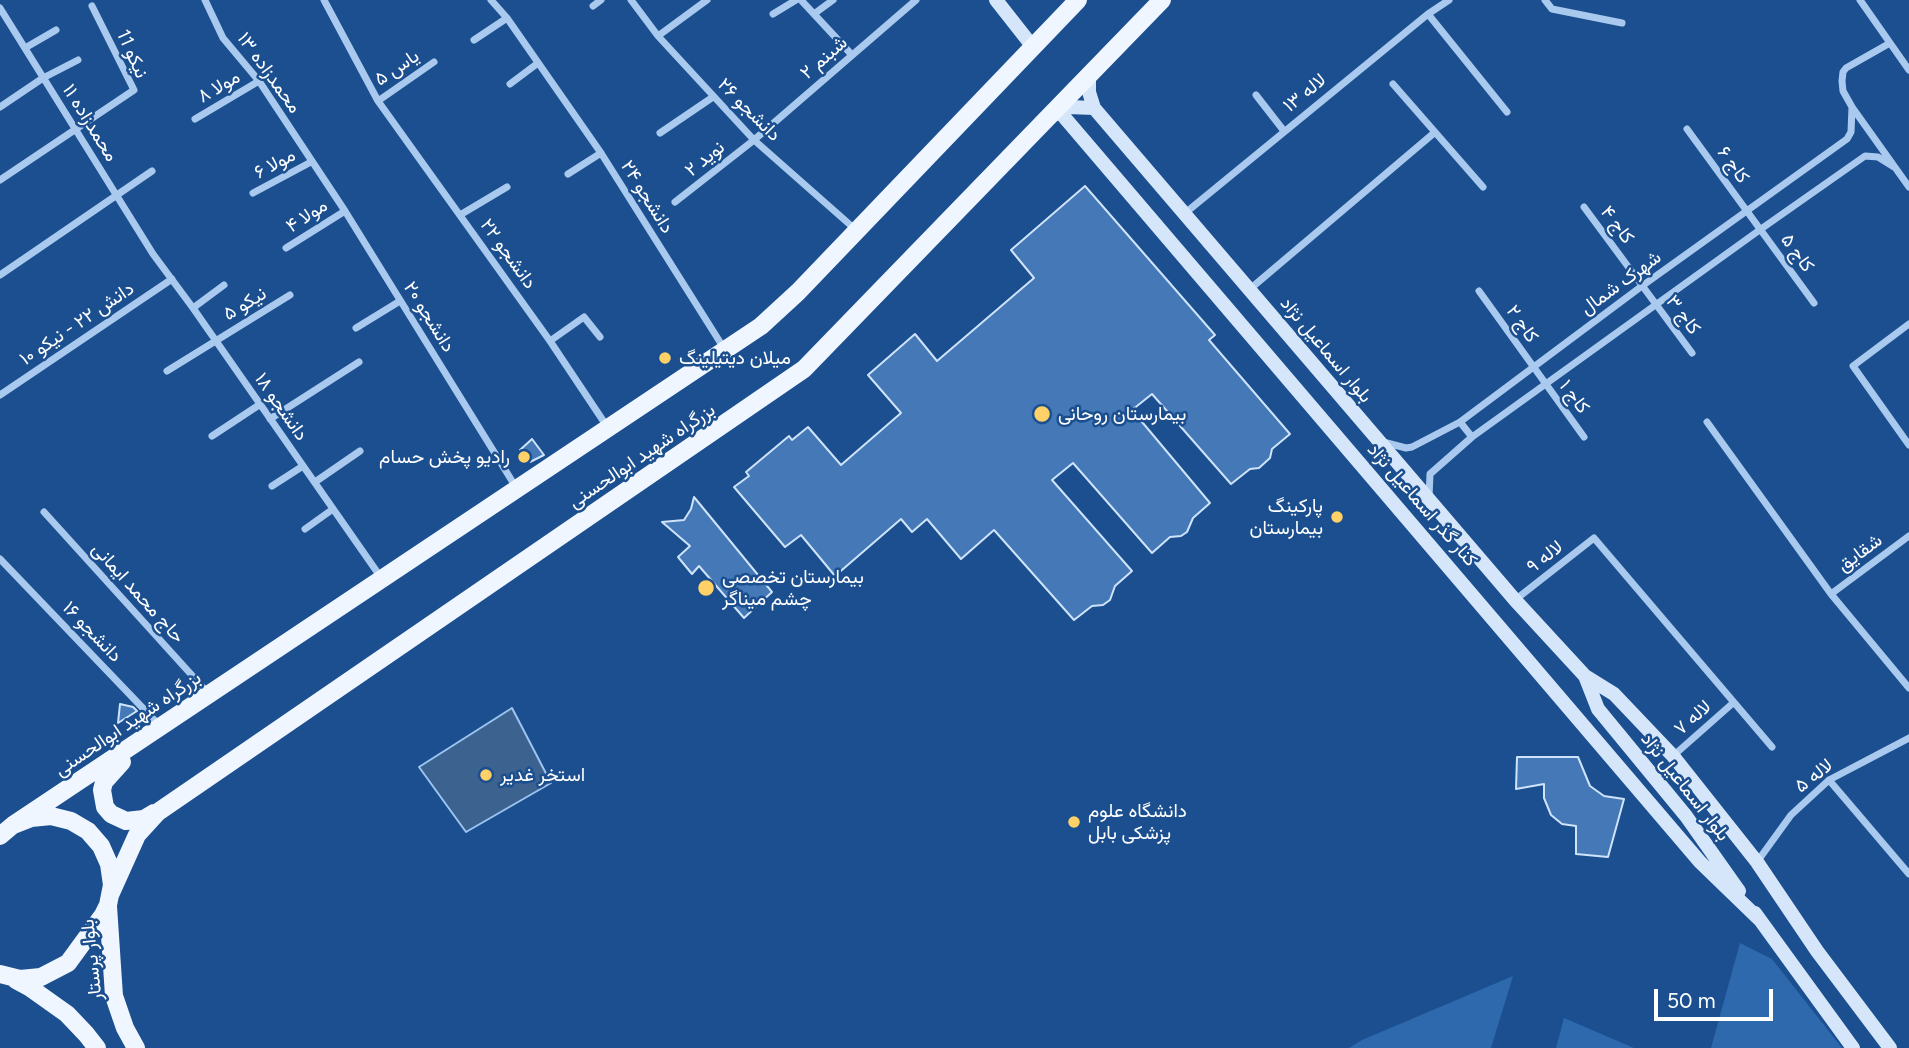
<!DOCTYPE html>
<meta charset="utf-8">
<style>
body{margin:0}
#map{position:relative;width:1909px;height:1048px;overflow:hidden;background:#1b4f8f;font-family:Figtree,sans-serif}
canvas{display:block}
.scale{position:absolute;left:1654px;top:989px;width:119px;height:32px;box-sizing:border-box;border:4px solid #fff;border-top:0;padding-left:9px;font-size:21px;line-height:24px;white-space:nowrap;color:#fff;-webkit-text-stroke:5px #1b4f8f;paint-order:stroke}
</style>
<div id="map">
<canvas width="1909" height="1048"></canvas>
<div class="scale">50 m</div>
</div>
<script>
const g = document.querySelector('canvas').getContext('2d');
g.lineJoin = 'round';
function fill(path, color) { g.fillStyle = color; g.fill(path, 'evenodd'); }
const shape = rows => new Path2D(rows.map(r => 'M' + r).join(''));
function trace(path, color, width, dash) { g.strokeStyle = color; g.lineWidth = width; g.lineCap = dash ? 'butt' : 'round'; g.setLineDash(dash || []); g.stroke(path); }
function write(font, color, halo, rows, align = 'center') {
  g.font = font + ' Figtree,Vazirmatn,sans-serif'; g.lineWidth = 5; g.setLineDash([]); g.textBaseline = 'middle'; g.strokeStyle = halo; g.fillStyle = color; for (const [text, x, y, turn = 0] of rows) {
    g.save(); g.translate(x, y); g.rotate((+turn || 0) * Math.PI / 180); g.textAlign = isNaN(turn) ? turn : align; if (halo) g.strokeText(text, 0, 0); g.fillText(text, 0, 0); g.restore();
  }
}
const green = shape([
 [1740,943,1772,959,1842,1048,1711,1048],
 [1513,976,1491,1048,1349,1048,1362,1040],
 [1564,1018,1634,1048,1556,1048]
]);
const water = shape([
 [512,708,551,783,466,832,419,767,512,708]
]);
const building = shape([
 [1085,186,1215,335,1209,340,1290,434,1272,449,1270,458,1259,468,1250,469,1231,484,1152,394,1132,410,1210,503,1193,518,1187,532,1181,536,1170,537,1152,553,1073,463,1052,480,1132,571,1115,586,1110,600,1103,605,1092,606,1074,620,994,530,961,559,927,519,912,532,901,519,835,576,801,535,785,547,734,487,749,476,746,472,789,436,792,440,808,427,841,465,901,413,868,375,915,334,937,361,1034,278,1011,250,1085,186],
 [532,439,544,455,530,462,520,450,532,439],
 [694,497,772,592,744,618,699,566,692,574,678,557,690,546,662,522,684,520,691,509,694,497],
 [120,704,133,707,137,711,118,723,120,704],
 [1517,757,1578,757,1590,786,1604,796,1624,799,1608,857,1576,854,1576,826,1562,824,1551,815,1544,798,1544,784,1516,789,1517,757]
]);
const street = shape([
 [205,0,223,38,259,81,345,211,517,489],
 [324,0,378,101,550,341,608,428],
 [491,0,507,18,601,153,725,350],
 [631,0,658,36,754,140,856,230],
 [801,0,852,55],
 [1545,0,1552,9,1622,23],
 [1860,0,1909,70],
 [593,6,601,0],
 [0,8,153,254,193,308,382,579],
 [773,14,796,0],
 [814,14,833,0],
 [1428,14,1507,112],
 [658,36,707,0],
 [474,40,507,18],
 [1890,43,1846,68,1843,72,1842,81,1843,91,1852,107,1909,187],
 [25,48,56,30],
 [510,84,538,63],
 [1393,84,1483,187],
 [1256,95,1284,131],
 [378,101,434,62],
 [0,107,43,78,78,60],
 [195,119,259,81],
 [1687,129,1814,303],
 [660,133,713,97],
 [568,174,601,153],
 [0,180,134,90,92,6],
 [253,193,311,162],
 [675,202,754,140,916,0],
 [1584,207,1692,353],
 [1184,214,1428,14,1449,0],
 [460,215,507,187],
 [286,248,345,211],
 [0,275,152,171],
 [1250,289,1434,133],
 [1479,291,1584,437],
 [193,308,224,285],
 [1909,324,1853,366,1909,445],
 [356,328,400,301],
 [550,341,584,317,600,337],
 [167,371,290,295],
 [0,395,172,279],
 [270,419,359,362],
 [1460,422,1472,437],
 [1707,422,1831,594,1909,688],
 [212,436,259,405],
 [1383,442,1406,448,1412,447,1460,422,1642,286,1847,139,1851,132,1852,107],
 [315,482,360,451],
 [272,486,303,466],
 [1429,497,1430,474,1472,437,1761,229,1865,156,1878,157,1894,167],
 [44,512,208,693],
 [305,529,333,509],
 [0,559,160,726],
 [1831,594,1909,536],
 [1515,600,1594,538,1772,747],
 [1673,756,1733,703],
 [1829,780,1909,874],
 [1757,862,1791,815,1829,780,1909,738]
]);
const secondary = shape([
 [996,0,1033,47],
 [1089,76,1089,92,1094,108,1515,600,1585,676,1614,694,1673,756,1757,862,1817,951,1890,1048],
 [1059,111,1700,862,1760,920],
 [1056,114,1068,107,1094,108],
 [1585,676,1598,709,1686,816,1739,891],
 [1755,913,1853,1048]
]);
const primary = shape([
 [122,762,104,782,102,790,105,807,111,814,126,821,144,819,154,813],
 [13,825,761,326,798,292,1078,0],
 [0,836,13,825,31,818,51,816,71,821,88,831,101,846,109,864,112,885,108,905,103,915,68,963,41,977,20,979,0,974],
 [110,895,137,835,158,812,804,369,1162,0],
 [108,906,114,996,125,1028,136,1048],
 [16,980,29,987,67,1014,86,1034,97,1048]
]);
const markers = [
 [665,358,7,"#ffd166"],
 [1042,414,9,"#ffd166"],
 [524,457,7,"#ffd166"],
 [1337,517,7,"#ffd166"],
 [706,588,9,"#ffd166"],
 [486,775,7,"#ffd166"],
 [1074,822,7,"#ffd166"]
];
const streetNames = [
 ["نیکو 11",132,54,66],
 ["شبنم ۲",824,58,-41],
 ["یاس ۵",397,68,-34],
 ["محمدزاده ۱۳",269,73,54],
 ["مولا ۸",219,87,-30],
 ["لاله ۱۳",1305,93,-39],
 ["دانشجو ۲۶",749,110,45],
 ["محمدزاده ۱۱",90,123,58],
 ["نوید ۲",705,159,-39],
 ["مولا ۶",275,164,-28],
 ["کاج ۶",1733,165,54],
 ["دانشجو ۲۴",647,197,58],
 ["مولا ۴",307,216,-33],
 ["کاج ۴",1617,225,53],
 ["کاج ۵",1797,253,54],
 ["دانشجو ۲۲",508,254,54],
 ["شهرک شمال",1621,283,-36],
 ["نیکو ۵",245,304,-31],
 ["کاج ۳",1683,315,53],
 ["دانشجو ۲۰",429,317,58],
 ["دانش ۲۲ - نیکو ۱۰",77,324,-34],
 ["کاج ۲",1522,324,55],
 ["بلوار اسماعیل نژاد",1326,350,50],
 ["کاج ۱",1574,397,53],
 ["دانشجو ۱۸",281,407,55],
 ["بزرگراه شهید ابوالحسنی",642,456,-34],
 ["کنار گذر اسماعیل نژاد",1422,505,49],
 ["شقايق",1860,553,-36],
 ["لاله ۹",1545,557,-38],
 ["حاج محمد ایمانی",138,593,48],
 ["دانشجو ۱۶",92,632,46],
 ["لاله ۷",1693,718,-41],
 ["بزرگراه شهید ابوالحسنی",128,724,-34],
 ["لاله ۵",1814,776,-38],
 ["بلوار اسماعیل نژاد",1685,787,52],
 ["بلوار پرستار",92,960,-96]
];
const poiNames = [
 ["میلان دیتیلینگ",679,358],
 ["بیمارستان روحانی",1058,414],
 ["رادیو پخش حسام",510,457,"right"],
 ["پارکینگ",1323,506,"right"],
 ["بیمارستان",1323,528,"right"],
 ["بیمارستان تخصصی",722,577],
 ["چشم میناگر",722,599],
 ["استخر غدیر",500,775],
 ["دانشگاه علوم",1088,811],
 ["پزشکی بابل",1088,833]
];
fill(green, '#2e69ad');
fill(water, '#3c6290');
trace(water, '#9cc4f0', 2);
fill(building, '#4478b7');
trace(building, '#cfe3fa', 2);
trace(street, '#a9c9ee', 7);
trace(secondary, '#d6e6fa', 14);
trace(primary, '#f0f6ff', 18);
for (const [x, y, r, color] of markers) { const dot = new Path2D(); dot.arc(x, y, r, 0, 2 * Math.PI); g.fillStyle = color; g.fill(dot); trace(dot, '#1b4f8f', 2.5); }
write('19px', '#fff', '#1b4f8f', streetNames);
write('19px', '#fff', '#1b4f8f', poiNames, 'left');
</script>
